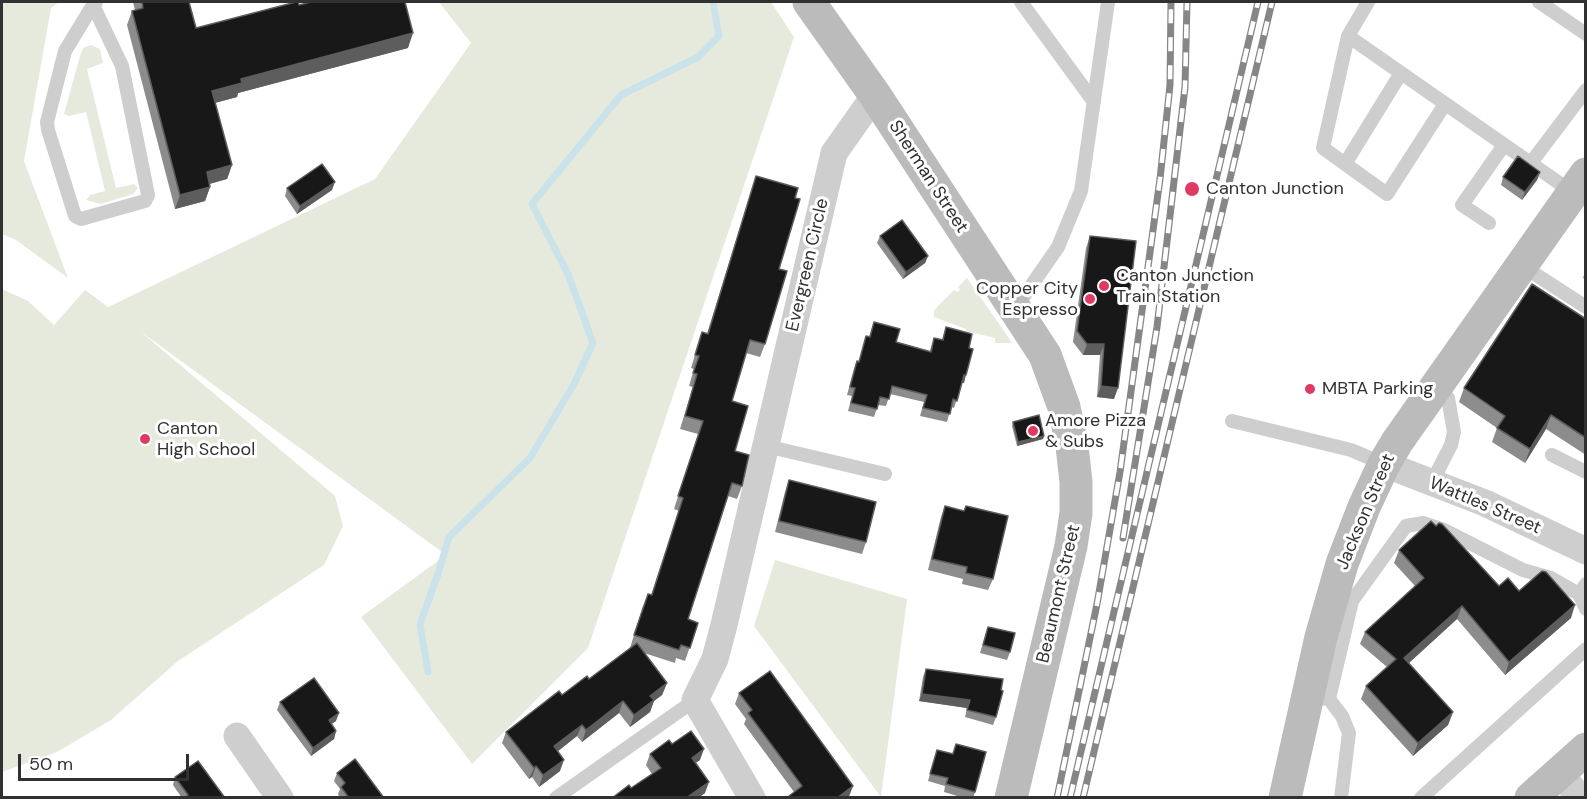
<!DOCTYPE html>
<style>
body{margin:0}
#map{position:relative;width:1587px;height:799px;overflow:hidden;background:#fff;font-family:"DM Sans",sans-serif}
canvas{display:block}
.frame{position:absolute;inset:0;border:3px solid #313131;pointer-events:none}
.scale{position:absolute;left:18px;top:754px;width:171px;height:27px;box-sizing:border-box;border:3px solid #313131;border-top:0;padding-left:8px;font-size:18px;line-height:21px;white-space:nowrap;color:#313131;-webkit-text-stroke:4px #fff;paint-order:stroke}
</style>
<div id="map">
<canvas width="1587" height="799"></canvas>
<div class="frame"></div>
<div class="scale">50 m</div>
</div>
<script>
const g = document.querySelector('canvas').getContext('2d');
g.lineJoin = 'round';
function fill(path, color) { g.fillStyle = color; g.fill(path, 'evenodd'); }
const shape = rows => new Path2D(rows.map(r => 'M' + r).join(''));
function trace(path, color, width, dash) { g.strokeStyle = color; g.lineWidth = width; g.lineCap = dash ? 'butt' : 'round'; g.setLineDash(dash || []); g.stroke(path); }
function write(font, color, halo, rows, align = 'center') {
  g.font = font + ' "DM Sans",sans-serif'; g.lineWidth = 6; g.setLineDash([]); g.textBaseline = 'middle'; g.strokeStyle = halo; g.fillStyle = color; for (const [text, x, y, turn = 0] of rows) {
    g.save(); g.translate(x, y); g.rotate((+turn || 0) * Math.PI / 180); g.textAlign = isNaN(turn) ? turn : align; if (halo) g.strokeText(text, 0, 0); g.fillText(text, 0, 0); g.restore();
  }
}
const green = shape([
 [2,2,59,2,51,8,24,161,68,278,16,240,2,234],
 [439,2,771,2,794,37,588,648,472,764,361,617,446,555,140,331,335,496,343,526,324,565,178,661,111,720,57,752,2,772,2,289,28,301,54,325,85,290,108,307,375,179,471,43],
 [91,45,100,49,103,63,87,69,116,188,134,184,138,188,133,194,101,204,86,200,90,195,105,191,86,112,69,116,64,114,80,56,83,48],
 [967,278,1006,334,1012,343,995,343,995,338,966,331,966,329,934,317,934,311,937,307,954,290,957,292,960,290,958,287],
 [775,560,907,599,881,797,754,626]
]);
const stream = shape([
 [428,672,420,624,438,574,449,537,530,458,574,384,593,343,568,274,532,204,621,95,698,57,719,36,713,2]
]);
const lane = shape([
 [1021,2,1094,102],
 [1368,2,1348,36,1572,192],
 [1539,2,1586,34],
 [93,5,122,66,148,195,145,201,81,219,75,216,48,130,47,122,65,51,93,5,96,2],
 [1348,36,1323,148,1387,194,1445,104],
 [1345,164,1401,73],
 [1530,164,1586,90],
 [1489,223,1462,205,1504,145],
 [1521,265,1586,307],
 [1015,309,1058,247,1081,191,1108,2],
 [1232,421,1351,450,1384,464],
 [766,446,885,474],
 [1552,455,1586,472],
 [1432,482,1451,445,1454,432,1448,398,1436,386],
 [1586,584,1579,594,1586,609],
 [1332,597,1352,601,1406,526,1423,523,1444,530,1523,570,1551,578,1579,594],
 [1307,697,1329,699,1342,716,1349,733,1341,798],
 [1329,699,1352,601],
 [556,798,695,700],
 [1421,798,1586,649]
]);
const street = shape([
 [1384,464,1485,503,1586,551],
 [237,736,280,798],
 [1559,773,1581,798],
 [752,798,695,700,715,659,724,625,834,153,875,95]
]);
const secondary = shape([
 [809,2,875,95,1045,355,1064,407,1072,446,1076,482,1076,513,1071,546,1011,798],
 [1285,798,1321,637,1342,564,1364,507,1384,464,1397,442,1586,174],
 [1531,798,1586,749]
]);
const rail = shape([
 [1123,538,1157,327,1185,87,1187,2],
 [1057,798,1097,604,1120,472,1160,179,1170,85,1171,2],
 [1070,798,1258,2],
 [1083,798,1272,2]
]);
const wall = shape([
 [133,2,189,2,196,28,299,5,408,48,238,93,237,97,215,103,232,165,227,179,210,184,210,187,205,201,175,209,127,25,132,11,135,10],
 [1540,172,1537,180,1522,200,1501,185,1503,177],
 [756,176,795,198,779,269,765,344,760,357,746,353,732,401,735,451,742,486,737,499,728,496,688,619,698,623,685,661,676,658,675,663,644,653,667,683,662,695,654,701,650,712,630,727,619,713,582,742,577,736,557,752,560,771,539,787,532,777,529,779,502,743,506,732,562,695,589,679,630,648,643,606,651,595,679,511,674,509,698,434,680,429,693,387,689,386,694,369,691,368,702,332,707,334],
 [287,188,332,190,297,214,285,196],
 [880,236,928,256,925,263,903,279,877,243],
 [1090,236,1114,399,1097,397,1100,355,1083,355,1073,342,1086,248],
 [1586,270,1586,279,1583,278],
 [1586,319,1586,455,1546,429,1525,463,1492,442,1497,428,1459,402,1464,388],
 [874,322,896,342,930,351,934,338,942,340,946,327,969,348,964,383,962,383,954,408,951,407,947,422,920,416,924,402,890,394,886,406,878,405,874,417,848,411,852,396,847,395,854,369,857,361,859,362,866,336,869,337],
 [1013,422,1044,436,1043,439,1017,446,1012,426],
 [789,480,866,542,862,554,775,532,785,492],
 [945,506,993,579,988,590,962,584,963,579,928,570,941,517],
 [1399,550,1499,586,1519,591,1571,618,1505,675,1457,619,1409,663,1453,712,1448,725,1413,756,1361,699,1366,686,1387,667,1360,644,1365,632,1415,586,1394,563],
 [988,627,1010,652,1007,660,980,653],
 [926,669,1001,690,996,717,993,725,965,717,967,708,919,701,923,677],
 [739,693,853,786,849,797,788,798,789,796,794,792,744,724,746,719,735,704],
 [280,702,336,721,331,724,336,731,334,739,311,756,277,710],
 [672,744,700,760,695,763,705,793,698,798,612,798,631,788,652,774,646,765,650,754],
 [956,744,975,792,973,798,964,798,944,792,945,786,928,781,937,750,952,754],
 [337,773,384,798,340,798,338,794,340,789,334,781],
 [175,777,225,798,182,798,173,785]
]);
const shadedWall = shape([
 [413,33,408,48,238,93,237,97,207,105,212,91,241,79],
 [232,165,227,179,201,186,207,172],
 [1540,172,1537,180,1522,200,1525,192],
 [335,182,332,190,297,214,300,206],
 [210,187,205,201,175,209,180,195],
 [928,256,925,263,903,279,906,272],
 [1087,344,1104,344,1100,355,1083,355],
 [964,375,966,375,964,383,961,383],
 [1101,386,1118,388,1114,399,1097,397],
 [1551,415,1546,429,1525,463,1530,449],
 [1044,436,1043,439,1017,446,1018,442],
 [1575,605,1571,618,1505,675,1509,662],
 [1462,606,1457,619,1400,671,1404,658],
 [667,683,662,695,654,701,650,712,630,727,634,715,650,696],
 [922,694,970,700,967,708,919,701],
 [623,701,619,713,582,742,586,730],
 [1453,712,1448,725,1413,756,1418,743],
 [339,713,336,721,326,728,329,720],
 [582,725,577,736,549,758,554,746],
 [336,731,334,739,311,756,313,748],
 [704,749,700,760,687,769,692,758],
 [564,760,560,771,539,787,543,775],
 [536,766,532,777,529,779,534,768],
 [709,782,705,793,698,798,686,798],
 [853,786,848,798,837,798]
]);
const building = shape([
 [142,2,189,2,196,28,296,2,298,2,299,5,311,2,405,2,413,33,241,79,242,83,212,91,232,165,207,172,210,187,180,195,132,11,143,8,142,2],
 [1518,156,1540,172,1525,192,1503,177,1518,156],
 [322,164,335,182,300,206,287,188,322,164],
 [756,176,798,188,795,198,800,199,779,269,787,271,765,344,750,340,732,401,748,406,735,451,749,455,742,486,732,483,688,619,698,623,690,648,681,645,679,650,634,635,648,594,652,595,683,498,678,496,703,421,685,416,697,374,693,373,699,356,695,355,702,332,708,334,756,176],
 [902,220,928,256,906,272,880,236,902,220],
 [1090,236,1136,241,1118,388,1101,386,1104,344,1087,344,1077,331,1090,236],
 [1532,284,1586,319,1586,438,1551,415,1530,449,1497,428,1505,416,1464,388,1532,284],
 [874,322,900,329,896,342,931,352,934,338,943,340,946,327,972,334,969,348,973,349,966,375,964,375,957,401,953,399,950,414,923,408,927,395,892,386,889,399,880,397,877,409,851,403,855,388,850,387,857,361,859,362,866,336,870,337,874,322],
 [1039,415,1044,436,1018,442,1013,422,1039,415],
 [789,480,876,502,866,542,779,521,789,480],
 [945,506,964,511,966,506,1008,516,993,579,966,573,967,567,932,559,945,506],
 [1431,521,1436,526,1439,523,1442,524,1499,586,1508,578,1519,591,1542,571,1546,572,1575,605,1509,662,1462,606,1404,658,1453,712,1418,743,1366,686,1396,659,1365,632,1424,578,1399,550,1431,521],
 [988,627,1015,633,1010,652,983,645,988,627],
 [637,643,667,683,650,696,654,700,634,715,623,701,586,730,582,725,554,746,564,760,543,775,536,766,534,768,506,732,559,691,562,695,587,676,589,679,637,643],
 [926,669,1003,679,1001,690,1003,691,996,717,967,710,970,700,922,694,926,669],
 [770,671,853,786,837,798,790,798,789,796,802,786,748,713,752,710,739,693,770,671],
 [314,678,339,713,329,720,336,731,313,748,280,702,314,678],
 [691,731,704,749,692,758,709,782,686,798,612,798,629,785,631,788,661,768,650,754,669,740,672,744,691,731],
 [956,744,986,752,975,792,946,784,948,778,930,774,937,750,953,754,956,744],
 [355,759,384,798,349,798,341,787,345,783,337,773,355,759],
 [198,761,225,798,185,798,188,795,175,777,198,761]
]);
const markers = [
 [1192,189,8,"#e13a62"],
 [1104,286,6,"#e13a62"],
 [1090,299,6,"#e13a62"],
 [1310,389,6,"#e13a62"],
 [1033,431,6,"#e13a62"],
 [145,439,6,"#e13a62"]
];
const streetNames = [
 ["Sherman Street",928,177,57],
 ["Evergreen Circle",808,265,-77],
 ["Wattles Street",1485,506,23],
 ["Jackson Street",1366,512,-67],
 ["Beaumont Street",1059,594,-77]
];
const poiNames = [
 ["Canton Junction",1206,189],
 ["Canton Junction",1116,276],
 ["Train Station",1116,297],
 ["Copper City",1078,289,"right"],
 ["Espresso",1078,310,"right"],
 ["MBTA Parking",1322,389],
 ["Amore Pizza",1045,421],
 ["& Subs",1045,442],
 ["Canton",157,429],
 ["High School",157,450]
];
fill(green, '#e6eadd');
trace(stream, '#cae3ea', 7);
trace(lane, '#cecece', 14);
trace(street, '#cecece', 27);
trace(secondary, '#bbb', 33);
trace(rail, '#868686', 7);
trace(rail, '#fff', 4.5, [14]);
fill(wall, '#8c8c8c');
fill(shadedWall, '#5d5d5d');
fill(building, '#181818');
trace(building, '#5d5d5d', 1.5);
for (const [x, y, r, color] of markers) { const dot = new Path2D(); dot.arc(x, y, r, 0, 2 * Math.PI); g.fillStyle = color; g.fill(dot); trace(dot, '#fff', 2); }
write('18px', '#313131', '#fff', streetNames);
write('18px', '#313131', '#fff', poiNames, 'left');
</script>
